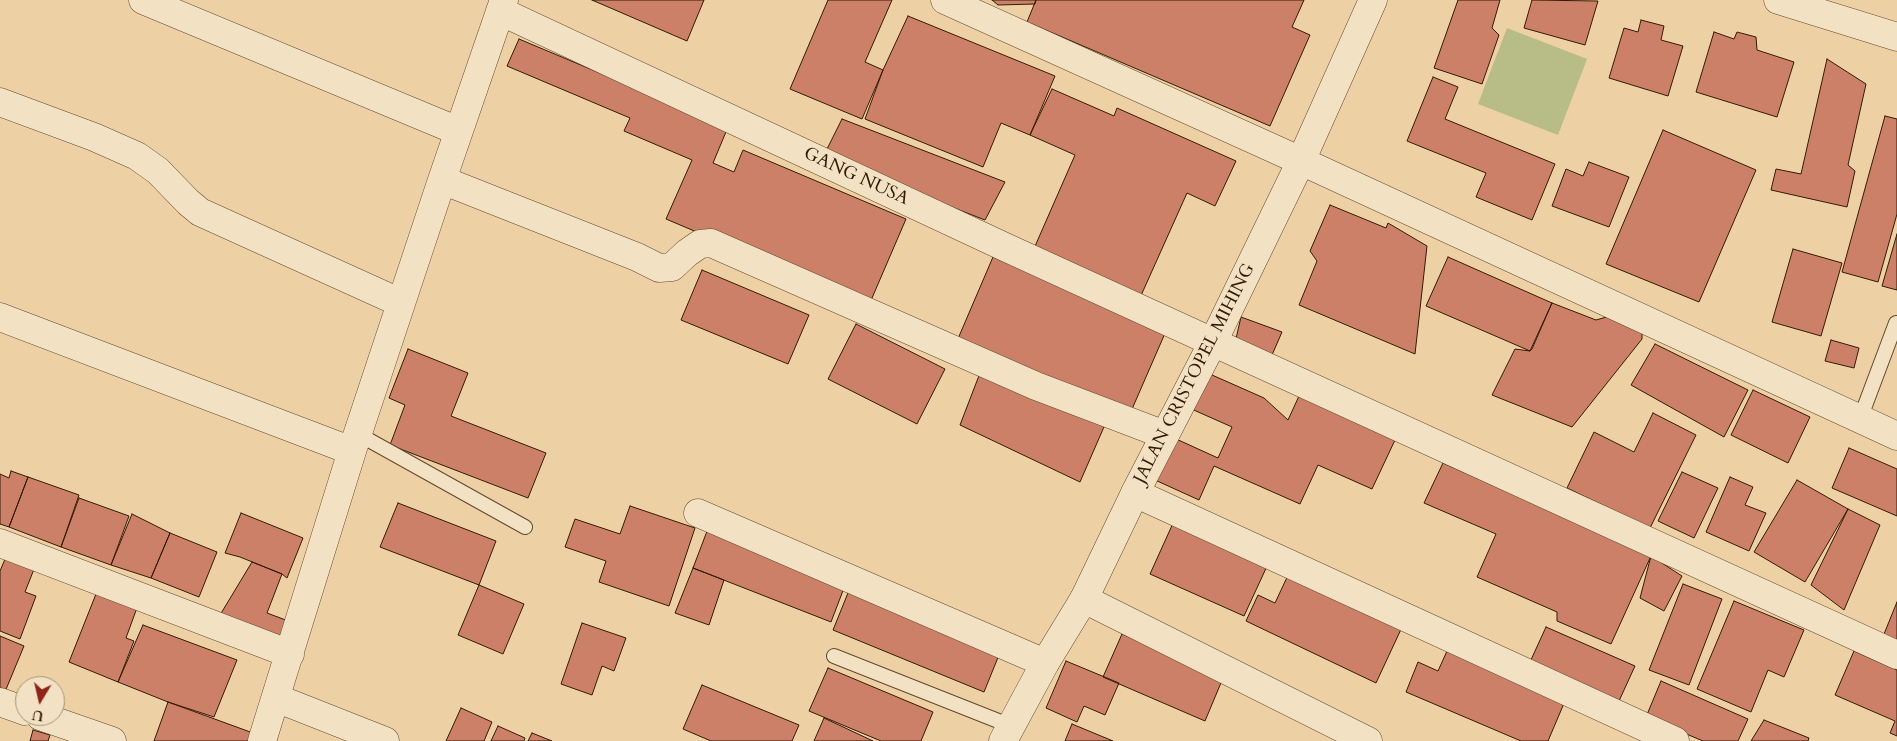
<!DOCTYPE html>
<style>
body{margin:0}
#map{position:relative;width:1897px;height:741px;overflow:hidden;background:#edd1a5;font-family:Cardo,serif}
canvas{display:block}
.north{position:absolute;left:15px;top:676px;width:50px;height:50px;box-sizing:border-box;background:#f3e1c4;border:1px solid #a79178;border-radius:50%;rotate:189deg;font-size:14px;font-weight:700;line-height:20px;text-align:center;color:#341a05}
.north::after{content:'';display:block;margin:auto;width:18px;height:22px;background:#8f2418;clip-path:polygon(50% 0,100% 100%,50% 72%,0 100%)}
</style>
<div id="map">
<canvas width="1897" height="741"></canvas>
<div class="north">U</div>
</div>
<script>
const g = document.querySelector('canvas').getContext('2d');
g.lineJoin = 'round';
function fill(path, color) { g.fillStyle = color; g.fill(path, 'evenodd'); }
const shape = rows => new Path2D(rows.map(r => 'M' + r).join(''));
function trace(path, color, width, dash) { g.strokeStyle = color; g.lineWidth = width; g.lineCap = dash ? 'butt' : 'round'; g.setLineDash(dash || []); g.stroke(path); }
function write(font, color, halo, rows, align = 'center') {
  g.font = font + ' Cardo,serif'; g.lineWidth = 4.5; g.setLineDash([]); g.textBaseline = 'middle'; g.strokeStyle = halo; g.fillStyle = color; for (const [text, x, y, turn = 0] of rows) {
    g.save(); g.translate(x, y); g.rotate((+turn || 0) * Math.PI / 180); g.textAlign = isNaN(turn) ? turn : align; if (halo) g.strokeText(text, 0, 0); g.fillText(text, 0, 0); g.restore();
  }
}
const green = shape([
 [1507,28,1587,59,1558,135,1478,104]
]);
const building = shape([
 [592,0,704,0,687,41,592,0],
 [828,0,892,0,865,62,883,70,862,119,790,89,828,0],
 [992,0,1036,0,1035,4,998,5,992,0],
 [1036,0,1304,0,1292,27,1310,35,1270,126,1027,22,1036,0],
 [1458,0,1500,0,1492,28,1499,35,1482,84,1434,68,1458,0],
 [1532,0,1598,1,1585,45,1524,28,1532,0],
 [908,16,1055,76,1030,135,1001,123,983,167,865,119,883,70,908,16],
 [1641,20,1664,26,1661,40,1683,46,1668,96,1609,78,1624,28,1638,32,1641,20],
 [1714,32,1734,39,1737,32,1756,37,1757,50,1794,62,1777,117,1696,92,1714,32],
 [519,39,728,127,713,163,734,172,743,150,906,219,869,305,666,219,692,160,624,131,630,118,507,66,519,39],
 [1827,59,1866,84,1848,165,1855,171,1847,207,1771,190,1776,169,1801,174,1827,59],
 [1433,77,1458,87,1445,119,1555,164,1532,220,1476,197,1486,173,1407,141,1433,77],
 [1052,89,1114,116,1117,108,1236,161,1215,206,1187,193,1139,300,1032,253,1075,155,1030,135,1052,89],
 [1885,116,1897,119,1897,214,1878,282,1842,272,1885,116],
 [842,119,1005,182,985,220,823,157,842,119],
 [1663,130,1756,170,1699,302,1606,264,1663,130],
 [1589,162,1629,177,1609,227,1552,206,1566,169,1583,176,1589,162],
 [1330,205,1386,228,1388,223,1427,246,1415,354,1299,305,1317,261,1310,251,1330,205],
 [1897,234,1897,290,1882,286,1897,234],
 [1793,249,1842,263,1821,336,1772,322,1793,249],
 [993,257,1166,331,1129,416,957,341,993,257],
 [1448,257,1552,303,1530,351,1426,306,1448,257],
 [702,270,809,315,788,364,681,320,702,270],
 [1552,303,1596,320,1610,316,1642,331,1642,339,1572,427,1492,395,1515,349,1530,351,1532,349,1552,303],
 [1241,317,1282,332,1272,355,1235,343,1241,317],
 [856,324,945,369,917,424,828,379,856,324],
 [1831,340,1859,348,1854,368,1825,361,1831,340],
 [1655,344,1748,390,1724,437,1631,385,1655,344],
 [408,349,468,373,451,416,546,453,528,498,390,445,405,405,389,398,408,349],
 [1203,371,1264,398,1288,420,1299,396,1395,440,1372,489,1318,465,1300,504,1214,466,1199,500,1155,480,1174,438,1218,458,1232,427,1187,407,1203,371],
 [980,373,1107,420,1080,482,960,425,980,373],
 [1753,390,1810,417,1788,463,1731,435,1753,390],
 [1653,413,1696,435,1650,528,1567,488,1594,432,1634,452,1653,413],
 [1849,448,1897,469,1897,516,1832,488,1849,448],
 [1443,463,1651,556,1611,644,1557,621,1557,612,1477,577,1496,534,1424,503,1443,463],
 [11,471,28,477,9,527,0,524,0,474,9,478,11,471],
 [1682,472,1718,488,1694,538,1658,521,1682,472],
 [28,477,79,495,61,547,9,527,28,477],
 [1730,477,1753,487,1745,505,1766,513,1749,551,1706,532,1730,477],
 [1797,480,1848,509,1805,582,1754,552,1797,480],
 [79,498,129,516,111,565,61,547,79,498],
 [398,503,496,541,479,585,380,547,398,503],
 [630,506,695,528,669,606,599,582,606,561,565,547,575,519,620,534,630,506],
 [1848,509,1880,525,1844,610,1811,585,1848,509],
 [241,513,303,538,287,578,282,574,240,557,225,553,241,513],
 [132,514,170,533,151,578,111,565,132,514],
 [1174,521,1268,564,1244,616,1150,574,1174,521],
 [709,526,844,588,831,622,693,568,709,526],
 [170,533,217,552,199,597,151,578,170,533],
 [8,552,36,564,25,592,36,596,20,639,0,631,0,571,8,552],
 [1651,556,1682,576,1664,611,1640,598,1651,556],
 [252,562,282,574,267,613,291,622,285,639,220,615,252,562],
 [693,568,724,580,709,625,675,613,693,568],
 [1290,571,1403,625,1376,683,1246,621,1258,595,1275,603,1290,571],
 [1683,584,1722,599,1689,685,1649,670,1683,584],
 [479,585,524,604,503,654,458,635,479,585],
 [850,588,1001,650,984,692,833,630,850,588],
 [98,589,138,605,126,638,134,641,118,682,69,662,98,589],
 [1734,601,1804,630,1784,677,1768,670,1751,712,1697,689,1734,601],
 [1897,602,1897,645,1882,639,1897,602],
 [582,623,626,638,614,671,602,666,592,695,561,684,582,623],
 [143,625,237,660,214,717,168,702,118,682,143,625],
 [1546,627,1635,666,1619,701,1530,662,1546,627],
 [1122,634,1223,678,1205,721,1103,677,1122,634],
 [0,636,24,646,2,699,0,698,0,636],
 [1447,651,1565,701,1548,741,1521,741,1406,692,1418,662,1438,671,1447,651],
 [1854,651,1897,670,1897,736,1890,733,1895,721,1835,695,1854,651],
 [1066,661,1119,683,1105,715,1084,706,1077,722,1046,708,1066,661],
 [828,668,933,712,921,741,881,741,809,711,828,668],
 [1661,681,1748,719,1738,741,1703,741,1646,717,1661,681],
 [702,685,799,725,792,741,711,741,683,729,702,685],
 [168,702,253,733,250,741,154,741,168,702],
 [461,708,492,722,484,741,446,741,461,708],
 [824,718,873,741,814,741,824,718],
 [1764,720,1809,738,1808,741,1751,741,1764,720],
 [1072,724,1113,741,1065,741,1072,724],
 [498,726,525,738,524,741,491,741,498,726],
 [33,730,50,735,48,741,30,741,33,730],
 [532,733,552,741,528,741,532,733]
]);
const service = shape([
 [1860,419,1896,323],
 [358,434,525,527],
 [834,656,1011,726]
]);
const minor = shape([
 [143,0,458,131],
 [945,0,1301,161,1897,436],
 [1778,0,1897,37],
 [500,11,1007,248,1897,655],
 [0,102,94,137,137,156,158,171,188,202,200,212,401,303],
 [442,180,637,257,659,268,672,267,687,253,700,244,711,243,1036,386,1165,435],
 [0,317,352,451],
 [1135,493,1675,741],
 [698,513,1045,663],
 [0,543,290,654],
 [1084,599,1368,741],
 [276,698,385,741],
 [0,702,25,711],
 [40,716,112,741],
 [262,741,352,451,442,180,504,0]
]);
const tertiary = shape([
 [1003,741,1045,663,1084,599,1135,493,1213,342,1301,161,1373,0]
]);
const streetNames = [
 ["GANG NUSA",856,177,25],
 ["JALAN CRISTOPEL MIHING",1195,374,-63]
];
fill(green, '#b8bc86');
fill(building, '#cd8068');
trace(building, '#341a05', 1);
trace(service, '#62482d', 16);
trace(minor, '#62482d', 29);
trace(tertiary, '#62482d', 29);
trace(service, '#f3e1c4', 14);
trace(minor, '#f3e1c4', 28);
trace(tertiary, '#f3e1c4', 28);
write('18px', '#341a05', '#f3e1c4', streetNames);
</script>
